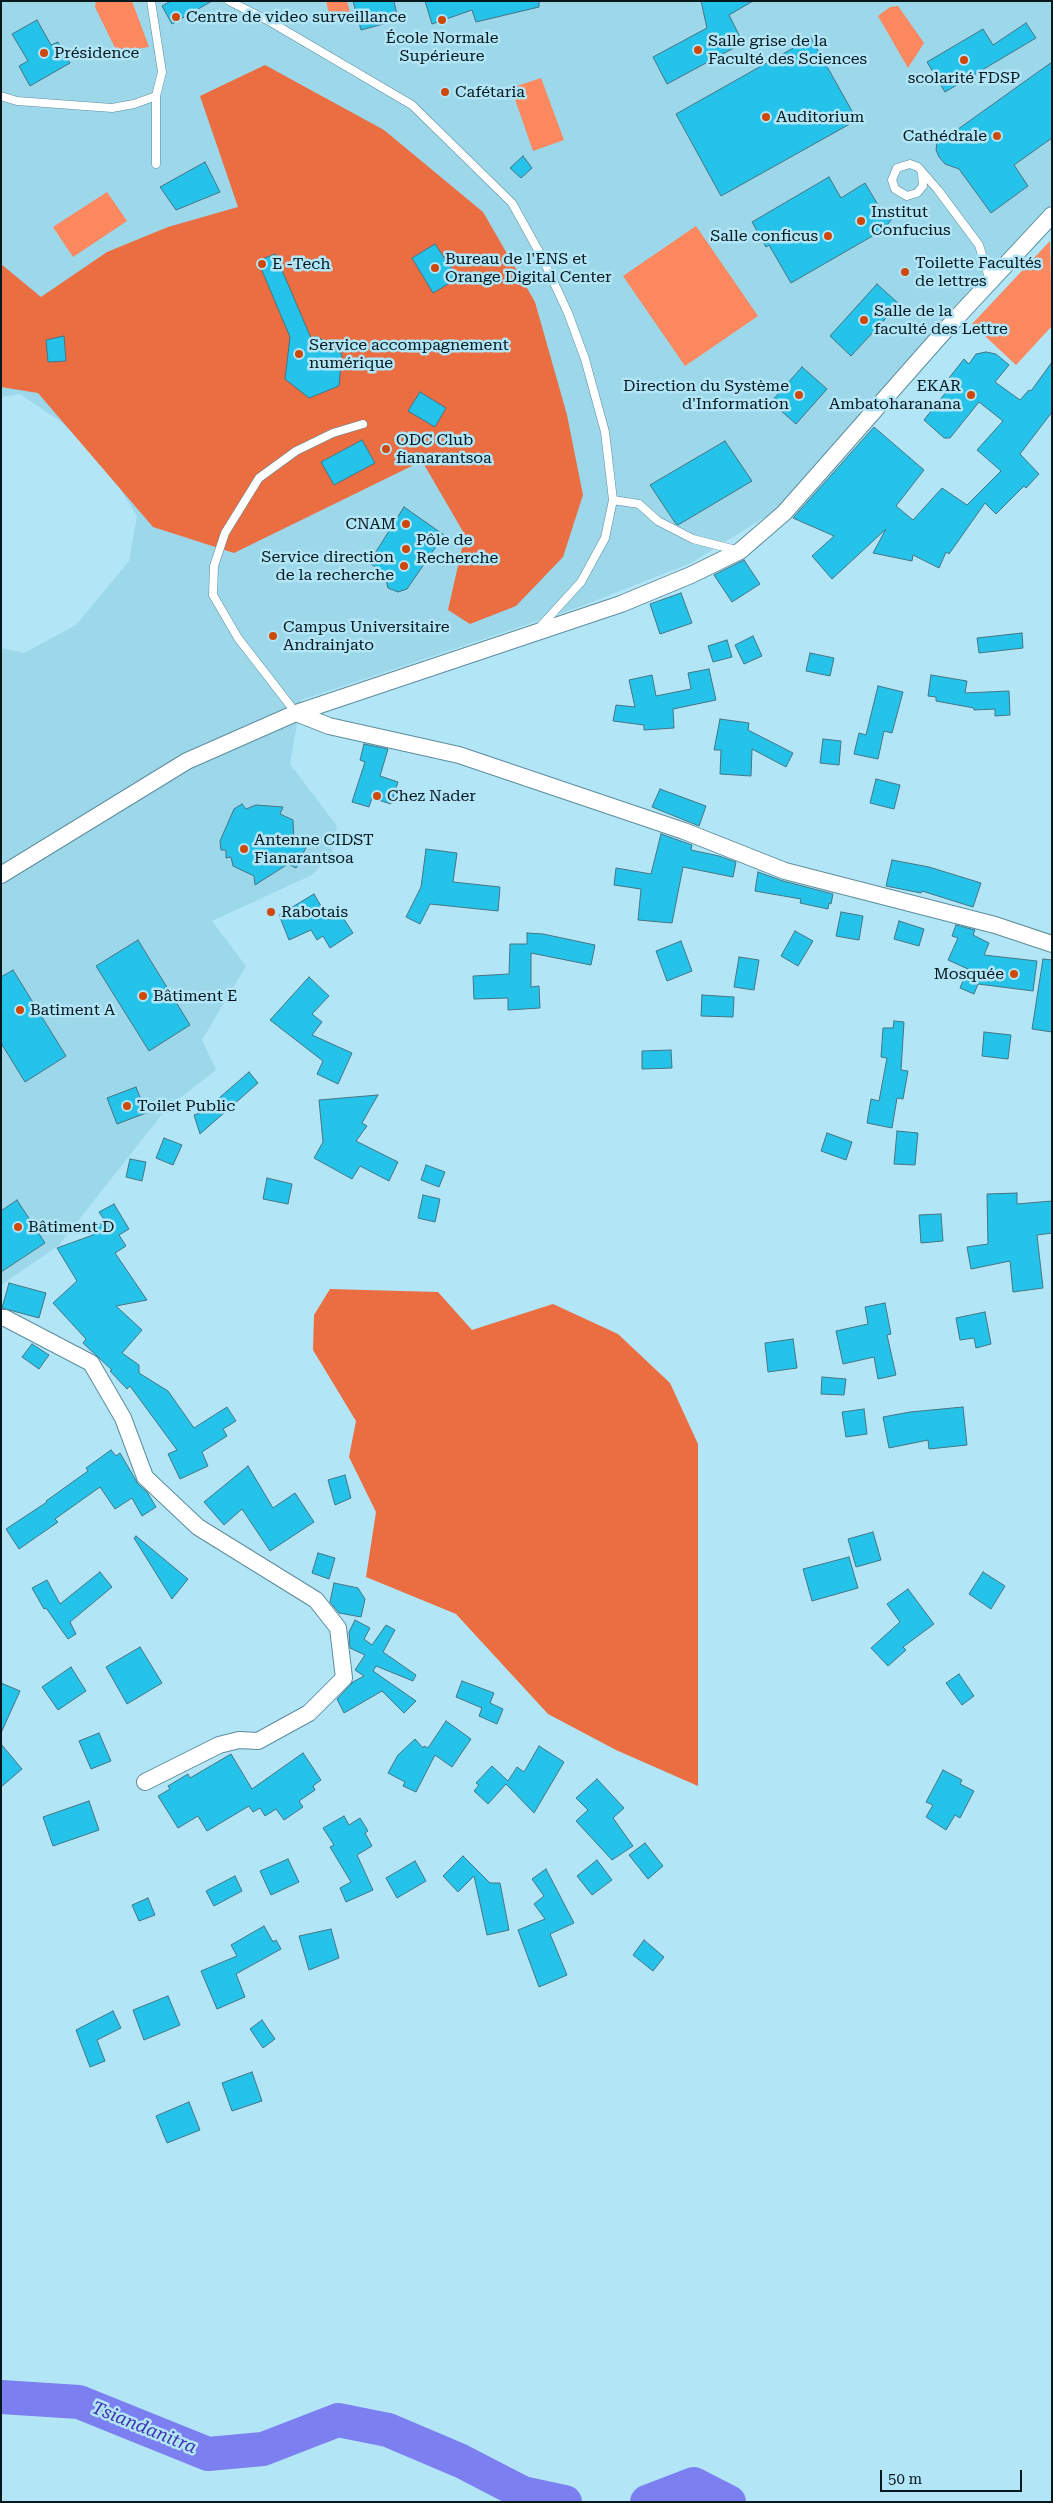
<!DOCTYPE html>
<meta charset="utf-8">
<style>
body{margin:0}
#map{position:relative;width:1053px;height:2503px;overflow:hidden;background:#b2e5f6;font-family:"Roboto Serif",serif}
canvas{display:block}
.frame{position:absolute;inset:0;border:2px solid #04181e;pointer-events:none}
.scale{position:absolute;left:880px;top:2470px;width:142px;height:22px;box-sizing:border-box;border:2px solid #04181e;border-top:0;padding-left:6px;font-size:15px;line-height:18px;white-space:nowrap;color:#04181e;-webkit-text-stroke:4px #b2e5f6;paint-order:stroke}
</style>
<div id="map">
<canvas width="1053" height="2503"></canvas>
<div class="frame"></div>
<div class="scale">50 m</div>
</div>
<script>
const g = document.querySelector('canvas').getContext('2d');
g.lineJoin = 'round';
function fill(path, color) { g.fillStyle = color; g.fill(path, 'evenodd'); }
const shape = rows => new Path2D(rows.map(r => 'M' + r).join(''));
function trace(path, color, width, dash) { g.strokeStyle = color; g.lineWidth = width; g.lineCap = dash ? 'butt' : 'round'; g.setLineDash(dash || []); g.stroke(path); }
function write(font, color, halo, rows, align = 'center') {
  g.font = font + ' "Roboto Serif",serif'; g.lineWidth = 5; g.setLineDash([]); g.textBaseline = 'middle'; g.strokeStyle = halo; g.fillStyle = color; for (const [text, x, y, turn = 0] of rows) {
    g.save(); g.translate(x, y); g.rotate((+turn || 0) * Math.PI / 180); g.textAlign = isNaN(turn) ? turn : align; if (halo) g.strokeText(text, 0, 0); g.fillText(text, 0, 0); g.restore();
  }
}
const built = shape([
 [1,1,1052,1,1052,203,778,509,691,563,582,606,301,700,290,764,337,826,332,852,312,875,212,921,246,966,202,1040,216,1070,167,1108,58,1246,1,1285,1,648,24,653,76,625,129,561,137,516,104,463,60,421,20,394,1,397]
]);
const green = shape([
 [96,1,132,1,149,47,117,52,95,7],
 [326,1,347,1,351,16,331,21],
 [898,6,924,43,908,68,878,16,890,7],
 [541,78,564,140,533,151,511,88],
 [107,192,127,221,73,257,53,227],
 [696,226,758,316,685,366,623,276],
 [1050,241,1052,326,1016,365,972,324]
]);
const forest = shape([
 [265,65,384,130,483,212,535,302,567,415,583,495,563,557,516,606,470,624,448,610,465,535,422,461,234,553,153,527,38,393,1,387,1,264,41,297,107,252,168,227,238,207,200,96],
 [330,1289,438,1292,472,1330,553,1304,618,1334,670,1383,698,1444,698,1786,616,1750,548,1714,456,1614,366,1577,376,1512,349,1457,356,1421,313,1350,314,1315]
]);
const river = shape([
 [1,2397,79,2402,208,2454,263,2449,338,2420,388,2430,461,2461,523,2493,565,2502],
 [647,2502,694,2484,729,2502]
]);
const building = shape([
 [171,1,212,1,172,24,162,6,171,1],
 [353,1,394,1,398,20,361,30,353,1],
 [425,1,539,1,539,7,476,22,472,10,432,24,425,1],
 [701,1,753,1,729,15,743,43,667,84,653,57,707,28,701,1],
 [37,20,51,45,58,42,70,63,30,86,19,66,28,61,12,34,37,20],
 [1026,23,1036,38,945,92,927,62,983,29,993,45,1026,23],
 [811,38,857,120,721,196,676,114,811,38],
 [1052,62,1052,138,1014,165,1028,186,991,213,959,169,945,164,939,157,936,150,937,142,944,135,954,132,1052,62],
 [523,156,532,168,521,178,510,168,523,156],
 [205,162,220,192,176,210,160,187,205,162],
 [829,177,841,198,865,183,881,210,892,219,878,236,876,234,791,283,769,245,766,247,752,222,829,177],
 [435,244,458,278,433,293,412,258,435,244],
 [275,254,311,338,317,336,342,354,339,386,309,398,285,379,290,337,258,261,275,254],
 [877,284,899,304,851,356,830,336,877,284],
 [64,336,66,361,48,362,46,340,64,336],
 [986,352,996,354,1009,365,995,382,1020,400,1029,390,1031,391,1052,362,1052,412,1020,454,1039,474,1026,488,1024,486,996,514,985,503,949,554,946,552,939,568,913,555,912,561,873,553,886,529,832,579,812,556,834,536,793,518,874,427,924,470,896,506,913,520,942,488,967,505,1001,471,977,450,1003,421,979,402,950,438,944,438,924,420,954,382,949,378,964,359,969,364,976,354,986,352],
 [802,367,827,389,796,424,771,402,802,367],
 [420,392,446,408,435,427,408,411,420,392],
 [362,440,375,463,334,485,321,462,362,440],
 [725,441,752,481,678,525,676,524,650,485,725,441],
 [404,507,444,535,407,589,398,592,388,588,384,572,369,563,404,507],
 [744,560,760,584,732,602,714,575,744,560],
 [681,593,692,623,660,634,650,604,681,593],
 [1022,633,1023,648,979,653,977,638,1022,633],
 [753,636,762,656,744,664,735,645,753,636],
 [727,640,732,657,713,662,708,646,727,640],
 [810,653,834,658,830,676,806,671,810,653],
 [709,669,716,700,673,709,674,728,644,730,644,725,613,721,616,705,635,707,629,680,652,675,656,696,691,689,688,673,709,669],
 [931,675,967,681,965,693,1009,691,1010,715,995,716,995,709,974,710,974,708,936,701,936,697,928,696,931,675],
 [878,686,903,692,892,733,884,731,878,759,854,754,859,733,866,735,878,686],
 [720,719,749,723,748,730,793,753,786,767,752,749,751,776,720,774,721,750,714,750,720,719],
 [823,739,841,741,839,765,820,763,823,739],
 [364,744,388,749,380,776,398,782,391,804,372,798,369,807,352,802,365,762,360,760,364,744],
 [876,779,900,785,894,809,870,803,876,779],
 [660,789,706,806,699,826,652,807,660,789],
 [242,804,246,809,256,805,283,807,280,814,293,820,294,841,309,841,296,868,288,864,255,885,254,876,233,866,231,857,226,858,226,850,221,850,220,841,234,809,242,804],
 [661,834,692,845,691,850,719,856,736,862,733,877,683,867,672,923,638,920,641,889,614,885,616,868,651,874,661,834],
 [426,849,457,853,453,882,500,887,498,911,430,904,420,924,406,917,421,887,426,849],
 [892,860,929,867,981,883,973,907,922,891,921,893,886,886,892,860],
 [758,872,783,881,833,894,831,904,829,903,828,909,800,903,801,899,755,891,758,872],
 [314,894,329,920,340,913,353,933,330,948,323,936,317,940,311,930,289,940,279,915,314,894],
 [841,912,863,916,859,940,836,936,841,912],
 [899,921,924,929,919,946,894,939,899,921],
 [956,925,975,930,973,935,989,943,984,955,1037,961,1033,991,978,984,974,994,960,988,968,969,948,960,958,938,952,936,956,925],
 [795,931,813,941,798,966,781,956,795,931],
 [527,933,543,934,595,945,591,965,531,953,531,987,539,986,540,1008,508,1010,508,998,474,999,473,976,509,974,510,944,527,944,527,933],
 [138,940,190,1025,149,1051,96,966,138,940],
 [681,941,692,971,667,981,656,951,681,941],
 [739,957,759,960,754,990,734,987,739,957],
 [1043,959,1052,960,1052,1032,1032,1029,1043,959],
 [13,970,66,1056,25,1082,1,1043,1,977,13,970],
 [309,977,329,996,312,1014,322,1022,312,1035,352,1053,338,1084,317,1074,323,1061,270,1020,309,977],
 [702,995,734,997,733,1017,701,1016,702,995],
 [894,1021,904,1022,901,1070,908,1071,903,1099,897,1098,892,1128,867,1123,871,1099,879,1101,887,1058,881,1057,883,1028,893,1028,894,1021],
 [984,1032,1011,1035,1008,1059,982,1056,984,1032],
 [671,1050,672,1068,642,1069,642,1051,671,1050],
 [249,1072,258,1083,200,1134,194,1115,203,1112,249,1072],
 [136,1087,146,1113,117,1124,107,1098,136,1087],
 [378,1095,362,1123,367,1126,356,1141,398,1162,389,1181,360,1166,352,1179,314,1158,323,1142,319,1100,378,1095],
 [897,1131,918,1133,915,1165,894,1164,897,1131],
 [827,1133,852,1142,846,1160,821,1151,827,1133],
 [164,1138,182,1145,173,1165,156,1158,164,1138],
 [130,1159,146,1162,142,1181,126,1177,130,1159],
 [426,1165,445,1172,439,1187,421,1180,426,1165],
 [267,1178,292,1184,288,1204,263,1199,267,1178],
 [1017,1193,1017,1204,1052,1201,1052,1233,1037,1235,1043,1288,1013,1292,1010,1261,971,1269,967,1247,988,1244,987,1194,1017,1193],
 [423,1195,440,1199,435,1222,418,1218,423,1195],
 [17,1200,45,1243,1,1272,1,1211,17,1200],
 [114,1204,129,1229,119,1235,126,1246,115,1253,147,1300,116,1306,142,1330,122,1353,139,1365,139,1373,168,1391,194,1428,227,1407,236,1421,223,1429,227,1436,202,1452,208,1466,180,1479,168,1454,177,1450,130,1386,127,1389,110,1371,112,1370,83,1343,86,1339,53,1303,77,1281,57,1248,93,1235,90,1230,105,1221,99,1212,114,1204],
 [941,1214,943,1241,921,1243,919,1215,941,1214],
 [9,1283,46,1293,39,1318,2,1308,9,1283],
 [885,1303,891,1334,887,1335,896,1375,878,1379,874,1357,843,1364,836,1331,868,1324,865,1307,885,1303],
 [985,1312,991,1344,976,1348,974,1338,960,1340,956,1318,985,1312],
 [793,1339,797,1368,768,1372,765,1343,793,1339],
 [32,1344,49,1355,39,1369,22,1357,32,1344],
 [822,1377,846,1379,844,1395,821,1394,822,1377],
 [963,1407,967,1445,929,1449,928,1440,889,1448,883,1417,910,1412,963,1407],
 [864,1409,867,1434,846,1437,842,1412,864,1409],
 [111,1450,116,1456,120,1453,138,1484,147,1492,156,1507,142,1516,132,1498,115,1509,100,1487,55,1519,58,1522,19,1549,6,1529,47,1502,46,1501,88,1471,86,1468,111,1450],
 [248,1466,273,1508,295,1493,314,1522,270,1551,242,1509,224,1525,204,1502,248,1466],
 [345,1475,351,1498,335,1505,328,1480,345,1475],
 [873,1532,881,1560,856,1567,848,1539,873,1532],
 [136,1536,188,1579,172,1599,134,1538,136,1536],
 [318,1553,335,1558,329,1579,312,1573,318,1553],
 [849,1557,858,1588,812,1601,803,1569,849,1557],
 [100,1572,112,1587,70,1622,76,1634,68,1639,46,1608,44,1609,32,1588,47,1580,60,1604,100,1572],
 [983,1572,1005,1586,991,1609,969,1594,983,1572],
 [334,1583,358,1588,365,1599,361,1617,339,1613,330,1602,334,1583],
 [908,1589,934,1624,903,1647,906,1650,888,1666,871,1648,900,1622,887,1604,908,1589],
 [355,1620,370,1628,364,1639,372,1645,386,1625,395,1630,383,1652,416,1675,413,1681,376,1666,373,1671,416,1701,404,1713,382,1691,344,1713,337,1699,353,1682,364,1676,355,1670,365,1655,350,1648,349,1632,355,1620],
 [140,1647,162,1683,127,1704,106,1667,140,1647],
 [71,1667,86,1691,58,1710,42,1687,71,1667],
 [959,1674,974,1696,962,1705,946,1683,959,1674],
 [462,1681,494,1693,490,1703,503,1709,497,1724,479,1716,482,1708,456,1697,462,1681],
 [1,1683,20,1691,1,1733,1,1683],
 [446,1721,471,1739,452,1767,435,1755,416,1792,403,1786,405,1782,388,1773,398,1755,415,1739,423,1748,424,1746,428,1748,446,1721],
 [99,1733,111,1761,91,1769,79,1741,99,1733],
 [1,1744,22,1769,1,1787,1,1744],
 [539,1746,564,1762,534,1813,506,1784,488,1804,474,1791,479,1785,476,1783,492,1766,508,1781,517,1767,524,1772,539,1746],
 [303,1753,321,1780,313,1786,315,1790,299,1801,303,1807,284,1820,276,1809,265,1816,260,1808,253,1812,249,1806,207,1831,198,1816,178,1828,158,1796,170,1789,168,1786,188,1774,190,1778,231,1754,252,1789,303,1753],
 [943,1770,962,1780,960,1784,974,1791,960,1818,955,1815,946,1830,926,1817,933,1805,926,1802,943,1770],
 [597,1779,624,1808,613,1818,633,1846,612,1860,576,1821,588,1810,576,1798,597,1779],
 [89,1801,99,1830,53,1846,43,1817,89,1801],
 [344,1816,349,1825,360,1818,368,1831,365,1833,372,1846,357,1855,373,1890,346,1902,340,1888,351,1882,330,1847,334,1845,323,1828,344,1816],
 [645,1843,663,1866,648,1879,629,1855,645,1843],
 [463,1856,490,1883,500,1883,509,1930,487,1935,474,1876,458,1892,443,1876,463,1856],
 [288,1859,299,1882,271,1895,260,1871,288,1859],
 [597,1860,612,1880,592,1895,577,1876,597,1860],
 [415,1861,426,1881,397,1898,386,1878,415,1861],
 [546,1869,574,1923,550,1934,567,1975,539,1987,518,1930,545,1919,534,1904,544,1896,532,1879,546,1869],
 [235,1876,242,1891,214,1906,206,1891,235,1876],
 [148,1898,155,1915,139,1921,132,1905,148,1898],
 [264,1926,273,1942,276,1940,281,1949,236,1974,245,1997,217,2009,201,1971,237,1956,231,1945,264,1926],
 [331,1929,339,1958,309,1970,299,1936,331,1929],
 [644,1940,664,1957,653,1971,633,1955,644,1940],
 [168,1996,180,2025,144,2040,133,2010,168,1996],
 [113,2011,121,2028,97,2040,105,2061,90,2067,76,2030,113,2011],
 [262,2020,275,2039,263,2048,250,2029,262,2020],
 [252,2072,262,2101,232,2111,222,2083,252,2072],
 [189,2102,200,2130,167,2143,156,2116,189,2102]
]);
const lane = shape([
 [229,1,269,21,412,105,512,203,543,259,568,313,585,359,605,432,613,500,605,538,581,582,540,627],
 [1,96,17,101,112,108,134,104,156,96,162,72,151,1],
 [156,96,156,164],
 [922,173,923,186,917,193,907,196,895,189,892,180,897,168,910,164,918,167,938,190,979,245,990,281],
 [613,500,639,504,658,521,693,539,736,550],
 [296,713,238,638,213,595,214,566,225,533,259,478,296,451,333,433,363,424]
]);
const street = shape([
 [296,713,329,726,459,755,684,831,785,871,995,925,1052,944],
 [1,875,187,761,296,713,621,604,691,575,740,551,784,513,948,327,1052,215],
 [1,1318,5,1318,91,1363,123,1418,145,1477,198,1527,316,1600,338,1628,344,1678,309,1713,258,1741,239,1740,219,1745,145,1782]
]);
const markers = [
 [176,17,5,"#ce4809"],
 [442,20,5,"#ce4809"],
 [698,50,5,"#ce4809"],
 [44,53,5,"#ce4809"],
 [964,60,5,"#ce4809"],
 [445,92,5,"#ce4809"],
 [766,117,5,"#ce4809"],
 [997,136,5,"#ce4809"],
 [861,221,5,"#ce4809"],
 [828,236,5,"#ce4809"],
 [262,264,5,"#ce4809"],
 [435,268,5,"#ce4809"],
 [905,272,5,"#ce4809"],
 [864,320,5,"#ce4809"],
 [299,354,5,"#ce4809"],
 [799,395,5,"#ce4809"],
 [971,395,5,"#ce4809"],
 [386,449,5,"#ce4809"],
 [406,524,5,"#ce4809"],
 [406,549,5,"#ce4809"],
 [404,566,5,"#ce4809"],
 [273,636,5,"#ce4809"],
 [377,796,5,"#ce4809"],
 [244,849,5,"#ce4809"],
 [271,912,5,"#ce4809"],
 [1014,974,5,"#ce4809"],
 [143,996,5,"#ce4809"],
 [20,1010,5,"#ce4809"],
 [127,1106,5,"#ce4809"],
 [18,1227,5,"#ce4809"]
];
const poiNames = [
 ["Centre de video surveillance",186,17],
 ["École Normale",442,38,"center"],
 ["Supérieure",442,56,"center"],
 ["Salle grise de la",708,41],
 ["Faculté des Sciences",708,59],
 ["Présidence",54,53],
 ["scolarité FDSP",964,78,"center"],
 ["Cafétaria",455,92],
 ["Auditorium",776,117],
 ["Cathédrale",987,136,"right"],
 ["Institut",871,212],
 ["Confucius",871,230],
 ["Salle conficus",818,236,"right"],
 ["Bureau de l'ENS et",445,259],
 ["Orange Digital Center",445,277],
 ["Toilette Facultés",915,263],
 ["de lettres",915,281],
 ["E -Tech",272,264],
 ["Salle de la",874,311],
 ["faculté des Lettre",874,329],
 ["Service accompagnement",309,345],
 ["numérique",309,363],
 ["Direction du Système",789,386,"right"],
 ["d'Information",789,404,"right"],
 ["EKAR",961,386,"right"],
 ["Ambatoharanana",961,404,"right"],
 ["ODC Club",396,440],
 ["fianarantsoa",396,458],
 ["CNAM",396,524,"right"],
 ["Pôle de",416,540],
 ["Recherche",416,558],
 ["Service direction",394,557,"right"],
 ["de la recherche",394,575,"right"],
 ["Campus Universitaire",283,627],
 ["Andrainjato",283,645],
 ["Chez Nader",387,796],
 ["Antenne CIDST",254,840],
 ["Fianarantsoa",254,858],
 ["Rabotais",281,912],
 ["Mosquée",1004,974,"right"],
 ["Bâtiment E",153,996],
 ["Batiment A",30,1010],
 ["Toilet Public",137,1106],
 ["Bâtiment D",28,1227]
];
const waterNames = [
 ["Tsiandanitra",144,2428,22]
];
fill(built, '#9cd7ea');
fill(green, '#fc8860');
fill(forest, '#ea6e42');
trace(river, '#7c7fef', 34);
fill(building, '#25c3e9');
trace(building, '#457584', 1);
trace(lane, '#5c8d9c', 9);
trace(street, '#5c8d9c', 18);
trace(lane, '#fff', 8);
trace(street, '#fff', 16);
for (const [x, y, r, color] of markers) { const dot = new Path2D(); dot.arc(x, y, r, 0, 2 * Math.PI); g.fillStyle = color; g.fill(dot); trace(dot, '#b2e5f6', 2); }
write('16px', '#04181e', '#b2e5f6', poiNames, 'left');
write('italic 18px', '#4030b1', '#b2e5f6', waterNames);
</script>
